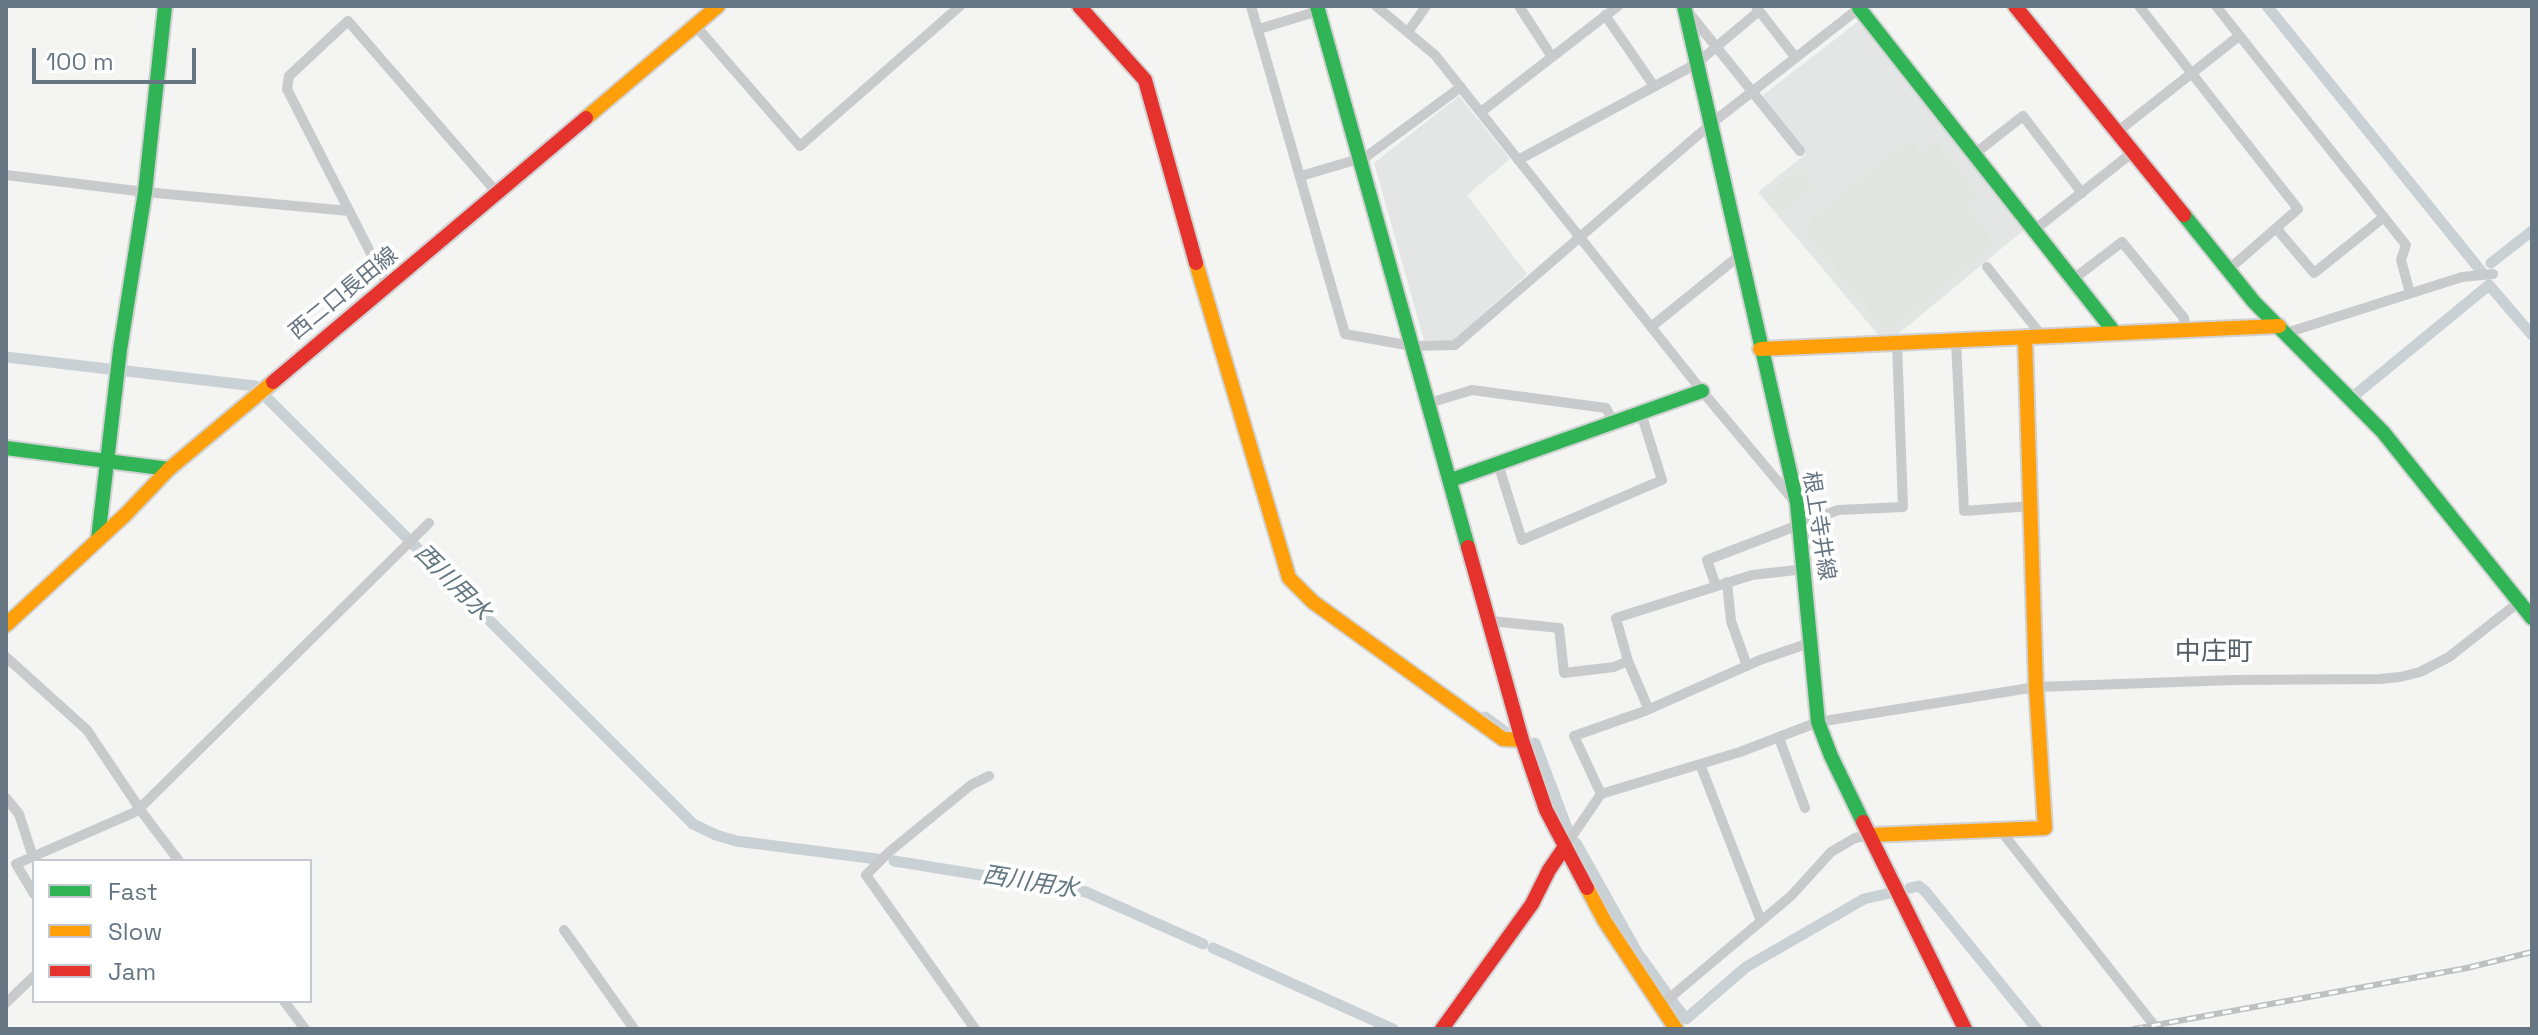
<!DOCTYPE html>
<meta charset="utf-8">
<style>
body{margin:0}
#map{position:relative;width:2538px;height:1035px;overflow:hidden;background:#f4f4f3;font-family:"Space Grotesk",sans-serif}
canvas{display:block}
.frame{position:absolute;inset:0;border:8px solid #667582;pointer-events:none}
.legend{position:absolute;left:32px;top:859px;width:280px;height:144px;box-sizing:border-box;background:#fff;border:2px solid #c2c8cd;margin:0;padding:10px 14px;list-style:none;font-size:24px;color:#667582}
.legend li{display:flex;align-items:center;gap:16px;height:40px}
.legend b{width:40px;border:2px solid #c2c8cd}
.scale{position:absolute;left:32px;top:48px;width:164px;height:36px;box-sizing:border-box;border:4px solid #667582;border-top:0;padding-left:10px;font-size:24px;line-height:28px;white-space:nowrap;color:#667582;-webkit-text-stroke:6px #fff;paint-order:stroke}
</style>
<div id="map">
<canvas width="2538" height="1035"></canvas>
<div class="frame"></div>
<ul class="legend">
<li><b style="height:10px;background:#30b455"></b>Fast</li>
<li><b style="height:10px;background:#ff9f0a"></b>Slow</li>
<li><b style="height:10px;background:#e5322d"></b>Jam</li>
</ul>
<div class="scale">100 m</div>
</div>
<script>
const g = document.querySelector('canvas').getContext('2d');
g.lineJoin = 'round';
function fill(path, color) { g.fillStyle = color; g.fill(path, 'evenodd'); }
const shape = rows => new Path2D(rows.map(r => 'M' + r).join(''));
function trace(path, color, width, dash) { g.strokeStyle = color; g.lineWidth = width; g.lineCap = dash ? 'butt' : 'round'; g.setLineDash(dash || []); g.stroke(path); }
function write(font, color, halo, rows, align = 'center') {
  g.font = font + ' "Space Grotesk","Noto Sans JP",sans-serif'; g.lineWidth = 8; g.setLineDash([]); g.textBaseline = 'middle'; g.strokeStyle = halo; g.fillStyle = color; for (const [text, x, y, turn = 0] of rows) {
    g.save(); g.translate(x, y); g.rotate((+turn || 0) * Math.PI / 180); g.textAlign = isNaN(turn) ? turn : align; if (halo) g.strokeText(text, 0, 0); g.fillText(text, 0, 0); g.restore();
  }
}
const built = shape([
 [1860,20,2024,230,1886,344,1758,192,1806,154,1762,96],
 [1459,96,1510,159,1467,195,1527,274,1454,340,1424,340,1374,163]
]);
const green = shape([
 [1911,139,1921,152,1937,140,1978,194,1966,204,1996,244,1886,333,1808,237,1809,220],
 [1800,168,1815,186,1779,216,1763,196]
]);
const canal = shape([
 [2267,6,2481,271],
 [2491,263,2532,231],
 [6,357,255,386,693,824,716,835,736,841,877,859],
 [2355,395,2489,285,2532,335],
 [1485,717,1504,731],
 [1535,743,1567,828],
 [1576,843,1637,952,1665,991],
 [894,861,1086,892,1203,944],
 [1910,888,1919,886,1925,891,2037,1029],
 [1213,948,1393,1029],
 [1673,1002,1686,1019,1746,967,1864,899,1890,893]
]);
const street = shape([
 [1251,6,1345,334,1412,346,1455,345,1712,123,1862,6],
 [1376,6,1435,55,1702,391,1795,502],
 [1519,6,1552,57],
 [2139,6,2298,209,2228,270],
 [2216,6,2406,245,2401,260,2410,293],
 [1685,8,1800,151],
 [1757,8,1796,58],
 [1605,15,1654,86],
 [695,25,800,146,960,6],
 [1259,29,1318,11],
 [1408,32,1426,6],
 [1481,112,1618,6],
 [2117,132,2239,36],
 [1973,155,2023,116,2082,193],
 [1518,160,1696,64,1759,11],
 [6,175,145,192,349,211],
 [1301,176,1352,161,1359,162,1461,87],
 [2276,228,2314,273,2384,217],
 [2033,231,2133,152],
 [1987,267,2042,336],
 [2072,280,2122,242,2184,318,2185,330],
 [388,287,287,89,289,76,348,21,498,194],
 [1651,327,1740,255],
 [2286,333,2462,277,2493,274],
 [1956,341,1964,511,2031,506],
 [1429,403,1472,390,1606,408,1614,423],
 [1498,464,1522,540,1662,480,1641,413],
 [1727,582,1731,621,1747,666],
 [1716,586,1707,560,1838,510,1903,507,1897,344],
 [1491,621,1559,628,1564,673,1614,667,1628,661],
 [6,657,87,730,144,815,179,861],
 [1648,708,1628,661,1616,618,1752,575,1805,569],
 [1779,738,1805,808],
 [1700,764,1761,921],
 [1601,794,1574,736,1645,711,1760,660,1809,643],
 [6,798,19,814,33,857],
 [2001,831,2157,1029],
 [1564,848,1601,794,1740,752,1818,722,2036,687,2233,680,2380,679,2400,677,2420,672,2449,657,2519,602],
 [34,894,16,864,133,813,141,807,429,523],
 [564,930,634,1029],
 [284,1001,305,1029],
 [6,1003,34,976],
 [1660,1006,1791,896,1831,852,1855,838,1870,835],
 [975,1029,866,875,889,852,971,785,989,776]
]);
const fast = shape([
 [1317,6,1468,547],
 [1684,6,1797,503,1818,722,1831,756,1863,822],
 [1859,8,2115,333],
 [2184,215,2254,302,2383,432,2532,618],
 [6,448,169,469],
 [1451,480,1702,391],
 [98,539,120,350,145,192,165,6]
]);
const slow = shape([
 [586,118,718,6],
 [1196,263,1289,578,1313,602,1503,739,1522,740],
 [1760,349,2279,326],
 [6,625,126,514,169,469,273,382],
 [1870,835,2045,828,2036,687,2025,337],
 [1587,888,1604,920,1676,1029]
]);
const jam = shape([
 [1079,6,1145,80,1196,263],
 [2015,6,2184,215],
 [273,382,586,118],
 [1468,547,1522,740,1546,810,1587,888],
 [1863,822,1965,1029],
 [1442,1029,1532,904,1549,870,1564,848]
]);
const rail = shape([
 [2134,1029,2467,968,2532,952]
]);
const streetNames = [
 ["西二口長田線",344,294,-39],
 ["根上寺井線",1818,526,81]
];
const waterNames = [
 ["西川用水",452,583,45],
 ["西川用水",1030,883,9]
];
const quarterNames = [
 ["中庄町",2214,653]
];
fill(built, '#e4e6e6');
fill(green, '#e3e6e0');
trace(canal, '#cad1d4', 11);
trace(fast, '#d1d2d3', 18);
trace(slow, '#d1d2d3', 18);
trace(jam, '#d1d2d3', 18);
trace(street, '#c9cacb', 10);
trace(fast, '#30b455', 14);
trace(slow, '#ff9f0a', 14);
trace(jam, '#e5322d', 14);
trace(rail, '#bfc0c1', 6);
trace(rail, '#fff', 3, [9]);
write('22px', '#667582', '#fff', streetNames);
write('italic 24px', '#62777f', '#fff', waterNames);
write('26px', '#535e67', '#fff', quarterNames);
</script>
